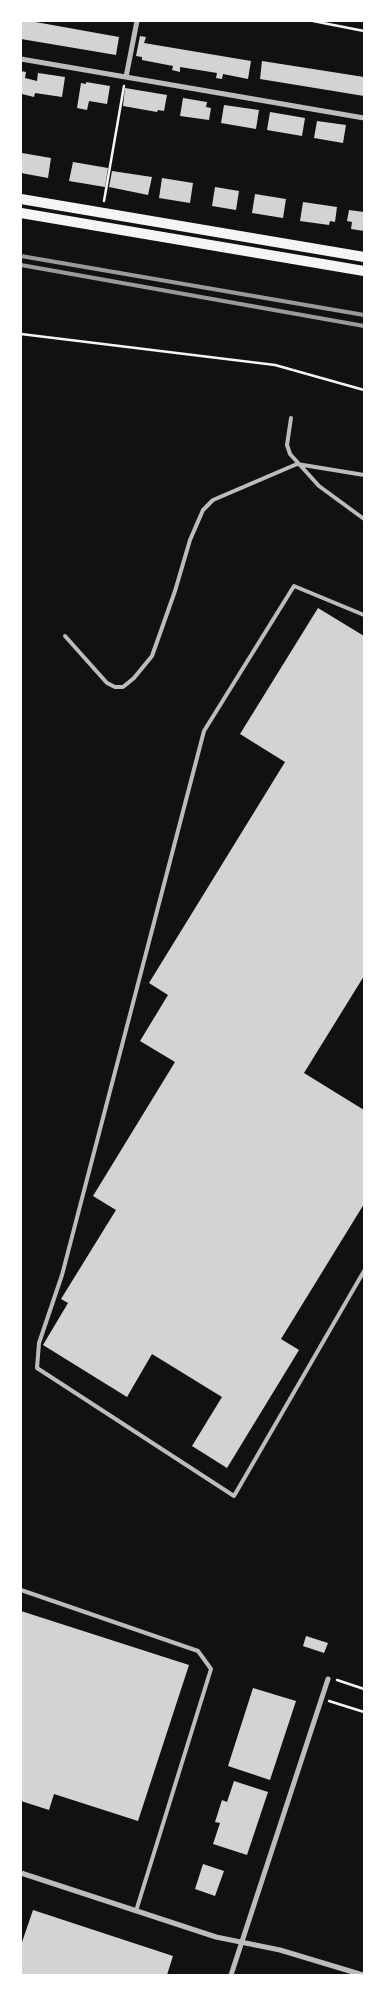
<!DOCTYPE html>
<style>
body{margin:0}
#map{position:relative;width:385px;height:1996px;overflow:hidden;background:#111;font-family:Mulish,sans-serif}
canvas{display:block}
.frame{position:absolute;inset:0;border:22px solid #fff;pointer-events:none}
</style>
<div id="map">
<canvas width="385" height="1996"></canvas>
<div class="frame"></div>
</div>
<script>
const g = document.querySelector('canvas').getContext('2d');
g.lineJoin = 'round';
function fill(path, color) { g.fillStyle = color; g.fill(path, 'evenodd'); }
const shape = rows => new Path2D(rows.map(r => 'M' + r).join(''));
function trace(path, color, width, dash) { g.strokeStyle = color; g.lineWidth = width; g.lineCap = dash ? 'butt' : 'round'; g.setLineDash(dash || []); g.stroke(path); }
const building = shape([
 [21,21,30,21,119,37,116,55,21,39],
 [140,36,146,37,144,43,251,61,248,79,223,74,222,79,216,78,217,73,180,67,180,72,172,70,173,66,142,60,142,57,136,56],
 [262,61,364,77,364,96,260,79],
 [21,71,26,72,25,78,37,81,38,73,65,77,62,97,35,93,34,97,22,94],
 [86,82,110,86,107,104,89,101,87,110,77,108,81,83,86,84],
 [125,88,167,95,164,111,158,110,157,112,123,106],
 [183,98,207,102,206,107,211,108,209,120,180,116],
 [224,105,259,110,256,129,221,123],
 [270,112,305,118,302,136,267,130],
 [317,121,346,125,343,143,314,138],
 [22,153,51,158,48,178,21,173],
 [73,162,108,168,105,187,69,181],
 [112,171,152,177,148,195,109,187],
 [162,178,193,183,190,203,159,198],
 [215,187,239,191,236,210,212,206],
 [255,194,286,199,283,218,252,213],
 [303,202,337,207,335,222,330,221,329,225,300,221],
 [349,210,364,212,364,231,351,229,352,222,347,221],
 [318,608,364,636,364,976,304,1073,364,1110,364,1204,281,1339,299,1350,227,1468,192,1446,222,1397,152,1354,127,1397,43,1345,68,1303,61,1299,116,1210,93,1196,175,1062,140,1041,168,995,149,983,285,762,240,734],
 [21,1611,189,1665,138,1821,54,1794,49,1810,21,1801],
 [306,1636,328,1643,324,1653,303,1646],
 [253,1688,296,1701,270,1780,228,1766],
 [234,1781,268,1792,247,1855,213,1844,220,1823,215,1822,222,1800,227,1802],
 [203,1864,224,1871,215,1896,195,1889],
 [33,1910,173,1956,167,1975,21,1975,21,1945]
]);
const path = shape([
 [313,21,364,31],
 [104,201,124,86],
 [21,334,275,365,364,390],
 [337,1680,364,1689],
 [329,1701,364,1712]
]);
const service = shape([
 [291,418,287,445,290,454,319,486,364,519],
 [364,615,294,586,204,731,62,1275,39,1343,37,1368,234,1496,364,1271],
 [65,636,107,683,115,687,123,687,134,678,152,656,175,591,190,540,203,510,213,500,297,464,364,475],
 [21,1590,198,1651,211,1669,136,1911]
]);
const minor = shape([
 [21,59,364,118],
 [126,77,137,21],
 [21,1873,216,1937,280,1950,363,1975],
 [231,1975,328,1679]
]);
const secondary = shape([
 [21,199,364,257],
 [21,213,364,271]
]);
const rail = shape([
 [21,256,364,315],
 [21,265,364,326]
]);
fill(building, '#d3d3d3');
trace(path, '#f5f5f5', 2.5);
trace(service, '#bcbcbc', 4);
trace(minor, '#bcbcbc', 5);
trace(secondary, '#f5f5f5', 10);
trace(rail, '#9a9a9a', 4);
</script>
